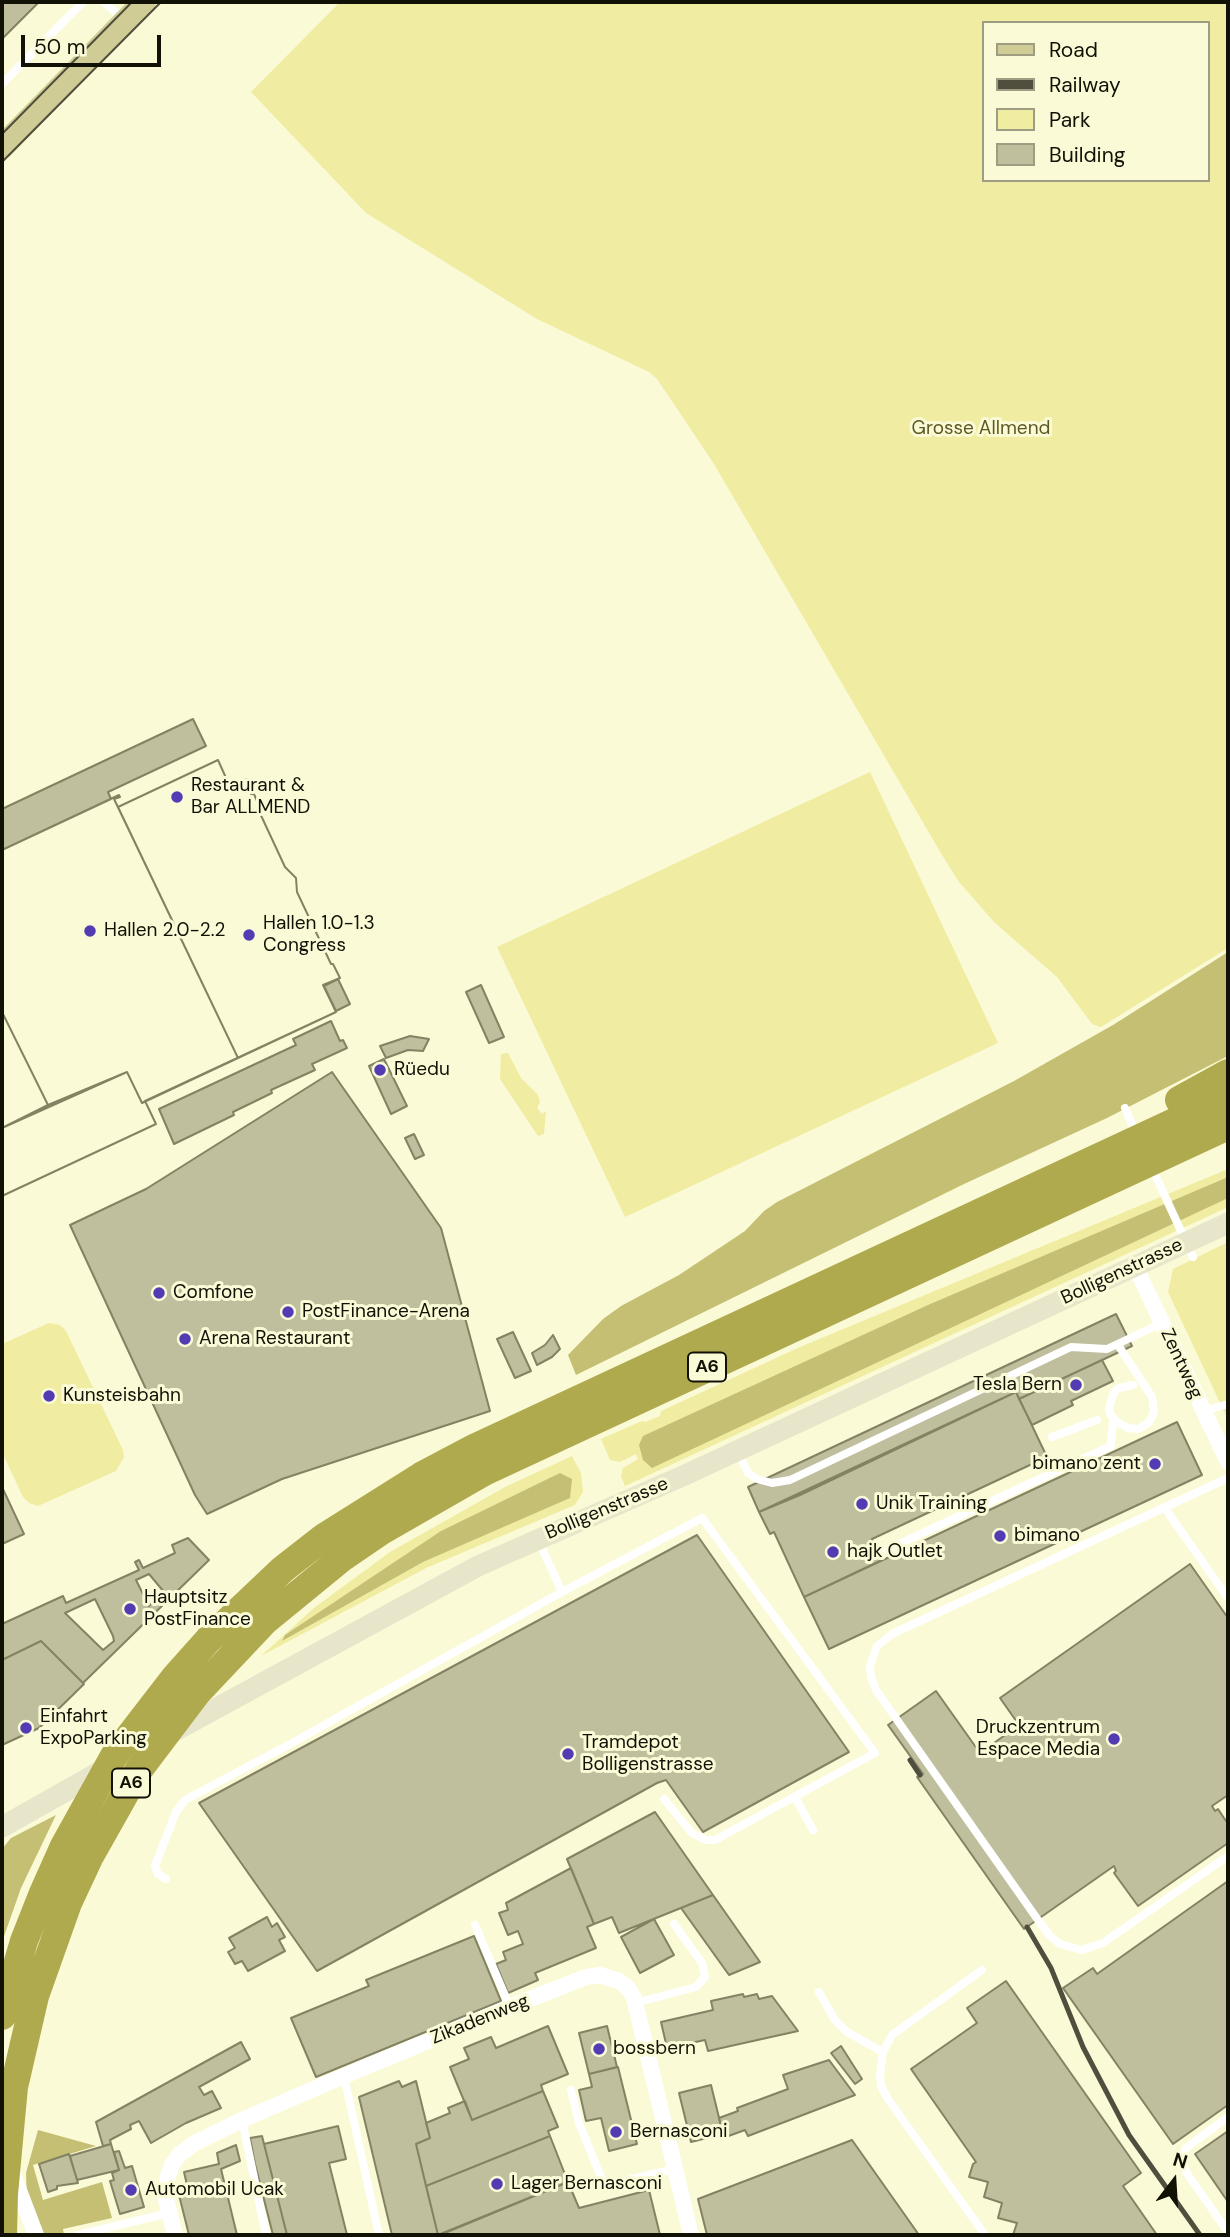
<!DOCTYPE html>
<meta charset="utf-8">
<style>
body{margin:0}
#map{position:relative;width:1230px;height:2237px;overflow:hidden;background:#fbfad7;font-family:"DM Sans",sans-serif}
canvas{display:block}
.frame{position:absolute;inset:0;border:4px solid #121106;pointer-events:none}
.legend{position:absolute;left:982px;top:21px;width:228px;height:161px;box-sizing:border-box;background:#fbfad7;border:2px solid #9e9d83;margin:0;padding:9px 12px;list-style:none;font-size:21px;color:#121106}
.legend li{display:flex;align-items:center;gap:14px;height:35px}
.legend b{width:35px;border:2px solid #9e9d83}
.north{position:absolute;left:1139px;top:2146px;width:70px;height:70px;-webkit-text-stroke:5px #fbfad7;paint-order:stroke;rotate:17deg;font-size:19px;font-weight:700;line-height:28px;text-align:center;color:#121106}
.north::after{content:'';display:block;margin:auto;width:24px;height:32px;background:#121106;clip-path:polygon(50% 0,100% 100%,50% 72%,0 100%)}
.scale{position:absolute;left:21px;top:35px;width:140px;height:32px;box-sizing:border-box;border:4px solid #121106;border-top:0;padding-left:9px;font-size:21px;line-height:24px;white-space:nowrap;color:#121106;-webkit-text-stroke:5px #fbfad7;paint-order:stroke}
</style>
<div id="map">
<canvas width="1230" height="2237"></canvas>
<div class="frame"></div>
<ul class="legend">
<li><b style="height:9px;background:#d0cc95"></b>Road</li>
<li><b style="height:9px;background:#504f3e"></b>Railway</li>
<li><b style="height:19px;background:#f0eca2"></b>Park</li>
<li><b style="height:19px;background:#bfbe9d"></b>Building</li>
</ul>
<div class="north">N</div>
<div class="scale">50 m</div>
</div>
<script>
const g = document.querySelector('canvas').getContext('2d');
g.lineJoin = 'round';
function fill(path, color) { g.fillStyle = color; g.fill(path, 'evenodd'); }
const shape = rows => new Path2D(rows.map(r => 'M' + r).join(''));
function trace(path, color, width, dash) { g.strokeStyle = color; g.lineWidth = width; g.lineCap = dash ? 'butt' : 'round'; g.setLineDash(dash || []); g.stroke(path); }
function write(font, color, halo, rows, align = 'center') {
  g.font = font + ' "DM Sans",sans-serif'; g.lineWidth = 6; g.setLineDash([]); g.textBaseline = 'middle'; g.strokeStyle = halo; g.fillStyle = color; for (const [text, x, y, turn = 0] of rows) {
    g.save(); g.translate(x, y); g.rotate((+turn || 0) * Math.PI / 180); g.textAlign = isNaN(turn) ? turn : align; if (halo) g.strokeText(text, 0, 0); g.fillText(text, 0, 0); g.restore();
  }
}
const green = shape([
 [340,2,1228,2,1228,948,1101,1027,1092,1024,1057,977,995,923,959,882,942,855,714,464,657,379,649,372,537,319,366,213,251,92],
 [983,23,1207,23,1207,180,983,180],
 [870,772,998,1043,625,1217,497,947],
 [508,1053,521,1078,538,1095,540,1102,537,1108,542,1114,546,1111,544,1134,538,1136,500,1079,501,1054],
 [1228,1169,1228,1207,625,1486,621,1476,623,1468,638,1459,636,1454,620,1462,610,1460,601,1439,642,1421,645,1422,660,1416,661,1411,800,1347],
 [1228,1242,1228,1420,1168,1292,1173,1269],
 [49,1323,60,1325,66,1331,123,1450,124,1457,116,1471,38,1506,29,1503,23,1497,2,1452,2,1344],
 [572,1456,581,1473,583,1492,575,1505,426,1568,261,1656,314,1608,390,1552,505,1487]
]);
const forest = shape([
 [1228,952,1228,1056,1107,1118,964,1184,576,1375,568,1355,603,1319,621,1306,679,1275,745,1231,764,1211,777,1202,1014,1081,1113,1025],
 [1228,1177,1228,1198,652,1468,643,1460,639,1445,643,1436,928,1305],
 [560,1473,572,1479,570,1498,423,1562,282,1641,285,1635,441,1531],
 [56,1815,21,1888,2,1942,2,1849,11,1838],
 [38,2130,96,2146,33,2165,43,2200,102,2182,112,2218,63,2229,64,2235,28,2235,26,2173]
]);
const building = shape([
 [2,2,39,2,2,39,2,2],
 [193,719,206,746,108,792,111,799,2,850,2,809,193,719],
 [218,760,230,787,247,779,253,793,251,794,254,794,260,808,258,809,285,867,296,878,297,892,331,964,333,964,340,978,323,985,336,1012,238,1058,118,807,218,760],
 [218,760,230,787,247,779,253,793,251,794,254,794,260,808,258,809,285,867,296,878,297,892,331,964,333,964,340,978,323,985,336,1012,145,1101,156,1124,2,1196,2,850,119,795,120,797,114,799,118,807,218,760],
 [119,795,120,797,114,799,238,1058,142,1103,127,1072,48,1105,2,1012,2,850,119,795],
 [338,979,350,1004,336,1011,324,986,338,979],
 [481,985,504,1037,489,1043,466,992,481,985],
 [2,1012,48,1105,2,1128,2,1012],
 [331,1021,340,1041,343,1040,347,1048,312,1064,315,1070,271,1090,272,1093,233,1112,234,1115,174,1144,159,1109,296,1045,293,1039,331,1021],
 [410,1036,429,1039,423,1051,408,1050,386,1058,380,1046,410,1036],
 [384,1059,407,1106,391,1114,369,1066,384,1059],
 [127,1072,142,1103,145,1101,156,1124,2,1196,2,1128,127,1072],
 [332,1072,441,1228,490,1411,282,1479,207,1514,195,1495,70,1225,146,1189,332,1072],
 [414,1134,424,1155,415,1159,405,1138,414,1134],
 [1116,1314,1132,1346,1019,1399,1016,1392,759,1512,748,1487,1116,1314],
 [513,1332,531,1371,515,1378,497,1339,513,1332],
 [553,1335,560,1349,552,1357,537,1365,532,1353,545,1345,553,1335],
 [1102,1360,1113,1381,1071,1401,1073,1405,1032,1425,1019,1399,1102,1360],
 [1016,1392,1047,1457,872,1539,882,1560,804,1597,774,1532,770,1534,759,1512,800,1495,1016,1392],
 [1177,1422,1202,1475,829,1649,804,1597,1177,1422],
 [2,1487,24,1534,2,1544,2,1487],
 [697,1535,849,1752,703,1832,666,1780,657,1783,317,1971,199,1803,697,1535],
 [188,1538,209,1560,83,1683,41,1641,2,1660,2,1624,63,1596,66,1603,139,1570,135,1562,139,1560,143,1568,175,1553,172,1545,188,1538],
 [149,1574,164,1592,149,1606,136,1580,149,1574],
 [95,1599,113,1636,114,1641,103,1650,65,1613,95,1599],
 [1190,1564,1228,1618,1228,1795,1212,1806,1215,1811,1218,1809,1226,1821,1228,1820,1228,1843,1138,1906,1114,1873,1116,1871,1114,1866,1024,1929,917,1777,923,1774,888,1725,936,1691,980,1753,1019,1725,1000,1698,1190,1564],
 [41,1641,84,1684,39,1728,2,1745,2,1660,41,1641],
 [655,1812,713,1895,619,1933,612,1917,594,1924,567,1859,655,1812],
 [571,1868,594,1924,587,1927,596,1948,535,1973,538,1980,508,1993,496,1964,506,1960,503,1952,523,1944,518,1931,508,1935,499,1913,508,1910,506,1903,571,1868],
 [1228,1881,1228,2105,1173,2144,1063,1988,1093,1968,1097,1974,1228,1881],
 [713,1895,760,1962,729,1975,681,1908,713,1895],
 [267,1917,272,1927,277,1923,285,1937,279,1940,285,1951,248,1971,242,1961,235,1964,228,1952,235,1948,229,1938,267,1917],
 [654,1919,674,1955,640,1973,621,1937,654,1919],
 [474,1936,501,2001,316,2077,291,2018,369,1986,366,1980,474,1936],
 [1006,1981,1141,2173,1123,2186,1157,2235,1013,2235,1017,2223,998,2218,1002,2203,984,2197,988,2182,969,2177,973,2164,976,2162,911,2069,977,2023,967,2008,1006,1981],
 [743,1994,744,1997,757,1994,759,1999,772,1996,798,2031,708,2051,705,2040,667,2048,661,2022,713,2010,711,2001,743,1994],
 [548,2026,568,2074,541,2085,543,2091,472,2120,450,2067,469,2059,464,2048,491,2037,496,2048,548,2026],
 [607,2026,617,2067,589,2074,579,2033,607,2026],
 [241,2042,250,2059,199,2087,204,2095,212,2091,221,2108,186,2123,151,2143,139,2121,130,2125,131,2129,110,2140,111,2144,103,2146,96,2122,241,2042],
 [841,2046,862,2079,855,2084,831,2053,841,2046],
 [829,2060,855,2095,748,2136,745,2130,723,2138,719,2118,738,2111,737,2108,788,2089,783,2075,829,2060],
 [618,2067,637,2144,609,2151,601,2118,586,2121,579,2090,592,2087,589,2074,618,2067],
 [399,2081,402,2087,416,2081,430,2138,416,2144,438,2235,392,2235,359,2097,399,2081],
 [711,2085,723,2134,691,2142,679,2093,711,2085],
 [543,2091,558,2127,548,2131,550,2136,426,2186,416,2144,430,2138,426,2123,450,2113,448,2108,465,2101,472,2120,543,2091],
 [338,2126,346,2159,329,2163,347,2235,287,2235,264,2144,338,2126],
 [1228,2131,1228,2202,1195,2154,1228,2131],
 [262,2136,264,2144,287,2235,273,2235,255,2164,250,2138,262,2136],
 [550,2136,568,2182,438,2235,426,2186,550,2136],
 [852,2140,919,2235,707,2235,698,2199,852,2140],
 [111,2144,119,2170,77,2180,70,2156,111,2144],
 [236,2145,240,2161,221,2169,237,2235,189,2235,177,2187,187,2185,184,2172,219,2164,217,2153,236,2145],
 [119,2151,125,2168,132,2166,144,2207,120,2214,110,2181,114,2180,112,2173,119,2170,114,2152,119,2151],
 [69,2154,78,2183,57,2186,57,2189,48,2192,39,2164,69,2154],
 [568,2182,579,2208,649,2190,660,2235,440,2235,568,2182]
]);
const service = shape([
 [104,2,123,19],
 [2,84,83,2],
 [1125,1108,1136,1134],
 [1152,1168,1193,1257],
 [1118,1345,1152,1397,1154,1411,1152,1417,1148,1423,1138,1429,1128,1428,1117,1422,1110,1414,1109,1408,1114,1392,1119,1388,1133,1385],
 [1204,1411,1228,1404],
 [1052,1437,1097,1420],
 [738,1453,748,1473,757,1479,772,1483,790,1480,1071,1347,1107,1349,1162,1323],
 [1228,1478,892,1634,877,1646,870,1666,871,1677,876,1690,1038,1920,1050,1936,1060,1944,1082,1950,1103,1943,1228,1856],
 [1164,1507,1228,1598],
 [539,1542,562,1592],
 [886,1550,1111,1446,1113,1421],
 [795,1797,813,1830],
 [166,1879,158,1874,155,1866,176,1812,185,1800,292,1743,562,1592,702,1518,875,1753,715,1840,706,1840,692,1833,664,1799],
 [475,1925,510,2007],
 [982,1970,892,2035,883,2052,880,2075,881,2086,888,2099,985,2235],
 [819,1992,835,2020,847,2032,883,2052],
 [635,2003,696,1987,705,1977,702,1963,674,1924],
 [344,2076,379,2235],
 [571,2090,579,2123,603,2182,612,2184,674,2169],
 [1228,2117,1186,2148,1182,2160,1186,2172,1228,2232],
 [242,2120,266,2235],
 [78,2235,169,2213]
]);
const minor = shape([
 [1135,1266,1228,1462],
 [11,2169,36,2235],
 [175,2235,165,2195,168,2176,172,2165,180,2154,195,2143,242,2120,344,2076,510,2007,586,1977,600,1975,619,1981,628,1988,634,1998,691,2235]
]);
const secondary = shape([
 [169,1734,478,1566,685,1475,1228,1223],
 [2,1827,110,1766]
]);
const primary = shape([
 [2,147,144,2]
]);
const motorway = shape([
 [1179,1100,1228,1073],
 [2,2016,24,1941,43,1893,64,1846,114,1756,175,1677,208,1640,283,1569,324,1537,421,1476,474,1448,1228,1097],
 [3,2235,4,2194,14,2087,35,1996,68,1903,89,1858,138,1771,197,1693,265,1621,342,1558,383,1530,484,1472,1228,1126]
]);
const tram = shape([
 [2,134,132,2],
 [2,162,161,2]
]);
const rail = shape([
 [910,1760,920,1775],
 [1027,1927,1051,1968,1083,2047,1129,2135,1200,2235]
]);
const markers = [
 [177,797,7,"#523bb3"],
 [90,931,7,"#523bb3"],
 [249,935,7,"#523bb3"],
 [380,1070,7,"#523bb3"],
 [159,1293,7,"#523bb3"],
 [288,1312,7,"#523bb3"],
 [185,1339,7,"#523bb3"],
 [1076,1385,7,"#523bb3"],
 [49,1396,7,"#523bb3"],
 [1155,1464,7,"#523bb3"],
 [862,1504,7,"#523bb3"],
 [1000,1536,7,"#523bb3"],
 [833,1552,7,"#523bb3"],
 [130,1609,7,"#523bb3"],
 [26,1728,7,"#523bb3"],
 [1114,1739,7,"#523bb3"],
 [568,1754,7,"#523bb3"],
 [599,2049,7,"#523bb3"],
 [616,2132,7,"#523bb3"],
 [497,2184,7,"#523bb3"],
 [131,2190,7,"#523bb3"]
];
const shields = [
 [707,1367,38],
 [131,1783,38]
];
const shieldNames = [
 ["A6",707,1367],
 ["A6",131,1783]
];
const parkNames = [
 ["Grosse Allmend",981,429]
];
const poiNames = [
 ["Restaurant &",191,786],
 ["Bar ALLMEND",191,808],
 ["Hallen 1.0-1.3",263,924],
 ["Congress",263,946],
 ["Hallen 2.0-2.2",104,931],
 ["Rüedu",394,1070],
 ["Comfone",173,1293],
 ["PostFinance-Arena",302,1312],
 ["Arena Restaurant",199,1339],
 ["Tesla Bern",1062,1385,"right"],
 ["Kunsteisbahn",63,1396],
 ["bimano zent",1141,1464,"right"],
 ["Unik Training",876,1504],
 ["bimano",1014,1536],
 ["hajk Outlet",847,1552],
 ["Hauptsitz",144,1598],
 ["PostFinance",144,1620],
 ["Einfahrt",40,1717],
 ["ExpoParking",40,1739],
 ["Druckzentrum",1100,1728,"right"],
 ["Espace Media",1100,1750,"right"],
 ["Tramdepot",582,1743],
 ["Bolligenstrasse",582,1765],
 ["bossbern",613,2049],
 ["Bernasconi",630,2132],
 ["Lager Bernasconi",511,2184],
 ["Automobil Ucak",145,2190]
];
const streetNames = [
 ["Bolligenstrasse",1122,1272,-25],
 ["Zentweg",1181,1364,65],
 ["Bolligenstrasse",607,1509,-23],
 ["Zikadenweg",480,2020,-22]
];
fill(green, '#f0eca2');
fill(forest, '#c4bf72');
fill(building, '#bfbe9d');
trace(building, '#838263', 2);
trace(service, '#fff', 8);
trace(minor, '#fff', 16);
trace(secondary, '#e7e6ca', 21);
trace(primary, '#d0cc95', 24);
trace(motorway, '#b0aa4f', 28);
trace(tram, '#504f3e', 2);
trace(rail, '#504f3e', 5);
for (const [x, y, r, color] of markers) { const dot = new Path2D(); dot.arc(x, y, r, 0, 2 * Math.PI); g.fillStyle = color; g.fill(dot); trace(dot, '#fbfad7', 2.5); }
for (const [x, y, w] of shields) { const box = new Path2D(); box.roundRect(x - w / 2, y - 14.5, w, 29, 5); g.fillStyle = '#fbfad7'; g.fill(box); trace(box, '#121106', 2); }
write('bold 18px', '#121106', null, shieldNames);
write('19px', '#5d5a21', '#fbfad7', parkNames);
write('19px', '#121106', '#fbfad7', poiNames, 'left');
write('19px', '#121106', '#fbfad7', streetNames);
</script>
